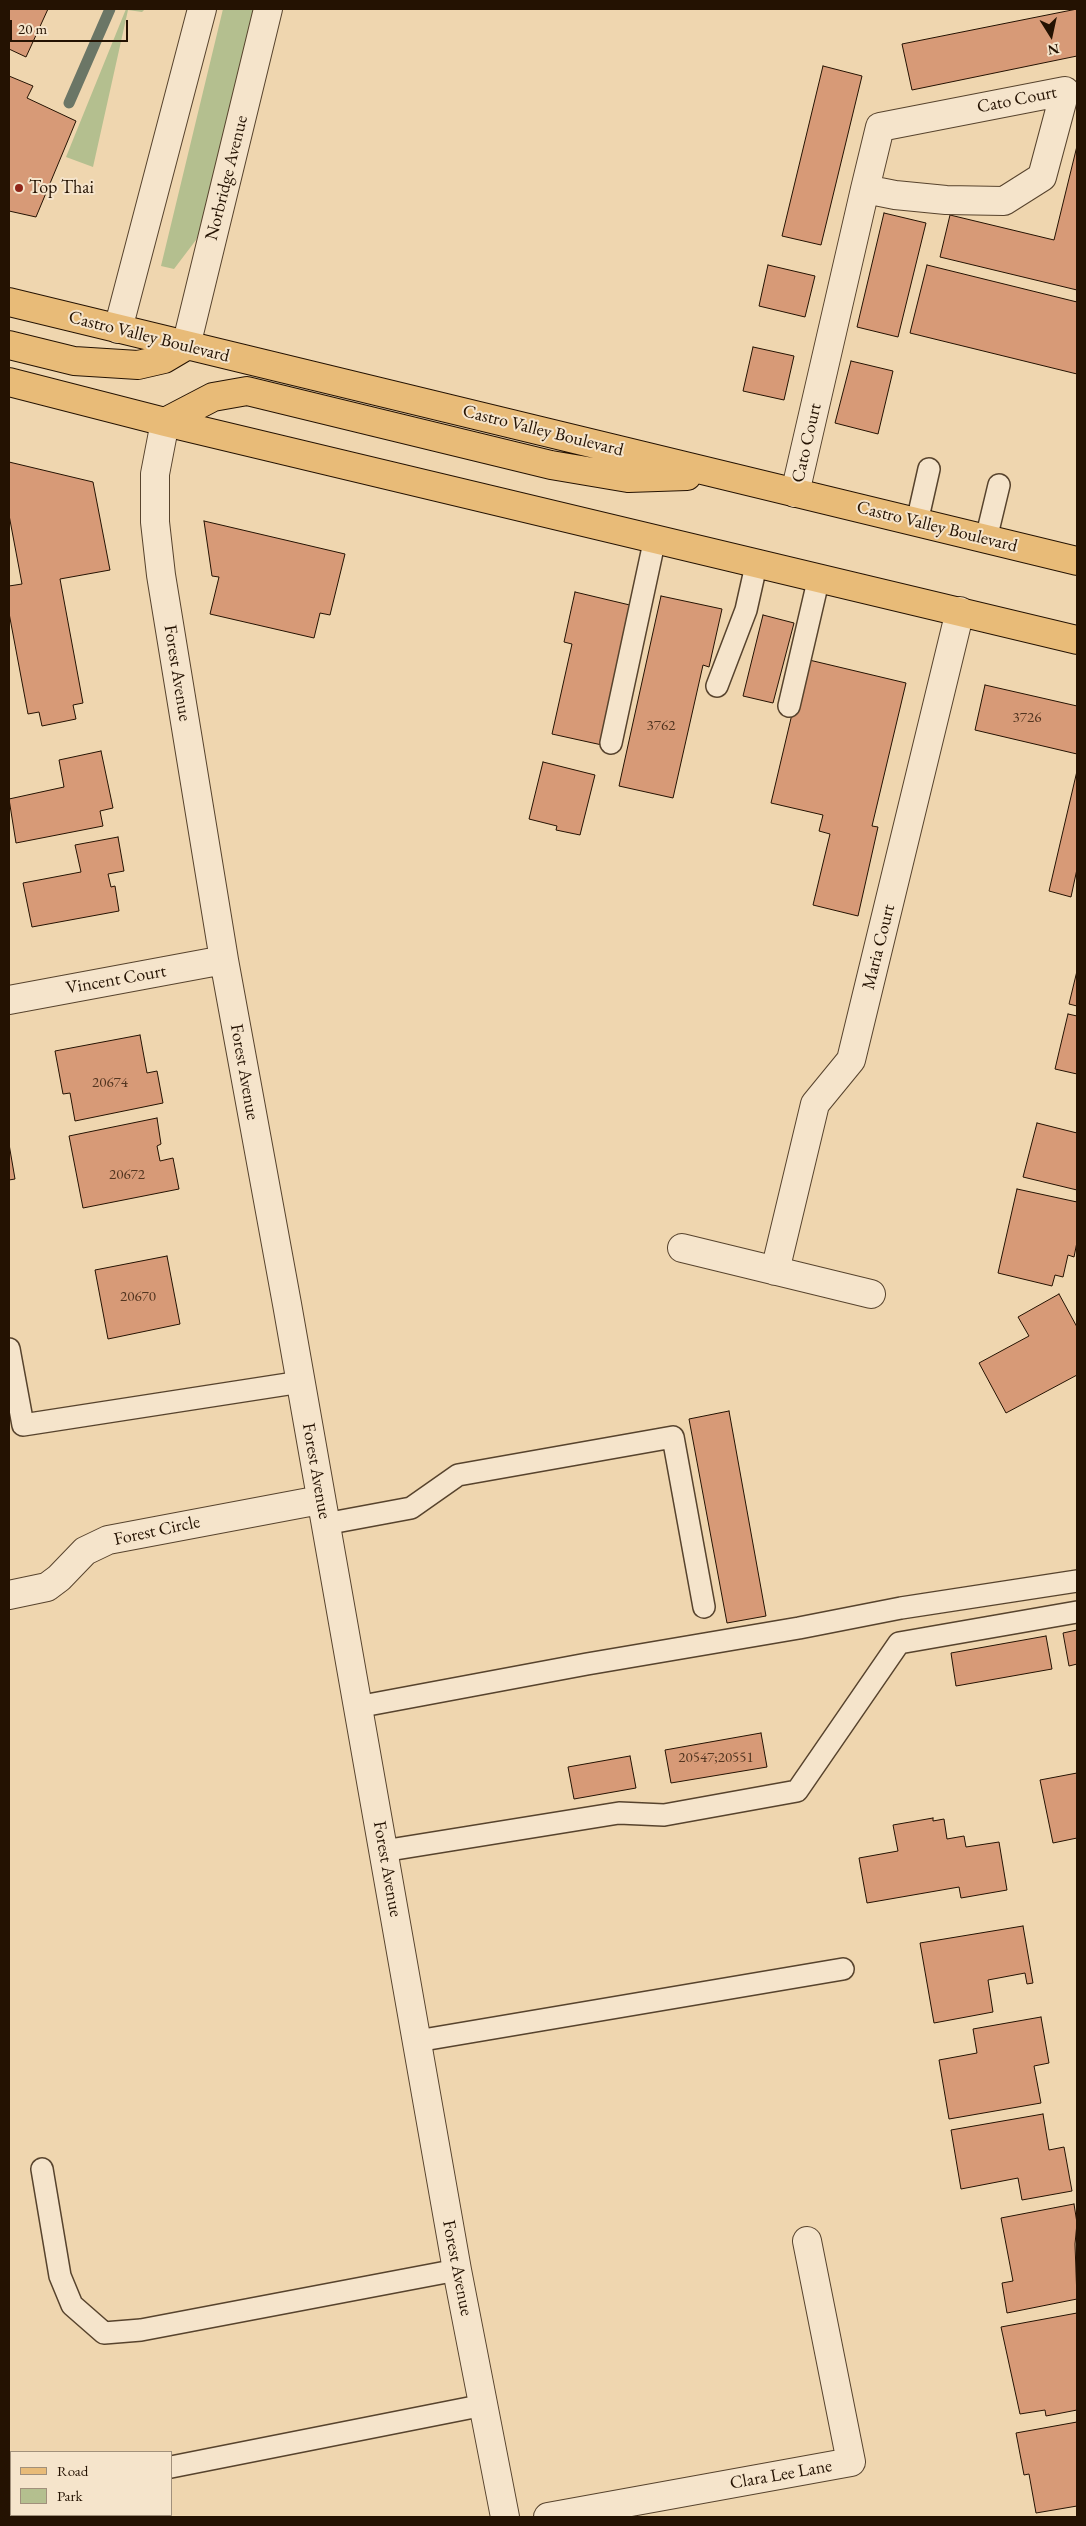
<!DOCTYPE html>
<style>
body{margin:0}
#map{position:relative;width:1086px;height:2526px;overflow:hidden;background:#efd6af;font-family:"EB Garamond",serif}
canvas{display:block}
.frame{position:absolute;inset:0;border:10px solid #241202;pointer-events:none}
.legend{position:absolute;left:10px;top:2451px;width:162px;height:65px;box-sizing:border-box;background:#f5e4cb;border:1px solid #a1907b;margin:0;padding:6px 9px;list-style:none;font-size:15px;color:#241202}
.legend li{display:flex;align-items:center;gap:10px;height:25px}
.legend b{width:25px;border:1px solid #a1907b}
.north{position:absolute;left:1026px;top:10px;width:50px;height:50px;-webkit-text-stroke:4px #f5e4cb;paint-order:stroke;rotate:170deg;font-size:14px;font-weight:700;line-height:20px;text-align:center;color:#241202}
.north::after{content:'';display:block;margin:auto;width:18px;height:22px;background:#241202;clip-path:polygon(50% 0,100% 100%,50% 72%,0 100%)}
.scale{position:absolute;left:10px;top:20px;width:118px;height:22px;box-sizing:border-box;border:2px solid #241202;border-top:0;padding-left:6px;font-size:15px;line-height:18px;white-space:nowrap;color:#241202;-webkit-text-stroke:4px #f5e4cb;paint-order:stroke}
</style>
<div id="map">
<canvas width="1086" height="2526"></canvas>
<div class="frame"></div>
<ul class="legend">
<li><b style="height:6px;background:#e8bb78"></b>Road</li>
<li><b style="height:14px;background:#b4bf8f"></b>Park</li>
</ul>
<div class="north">N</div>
<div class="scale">20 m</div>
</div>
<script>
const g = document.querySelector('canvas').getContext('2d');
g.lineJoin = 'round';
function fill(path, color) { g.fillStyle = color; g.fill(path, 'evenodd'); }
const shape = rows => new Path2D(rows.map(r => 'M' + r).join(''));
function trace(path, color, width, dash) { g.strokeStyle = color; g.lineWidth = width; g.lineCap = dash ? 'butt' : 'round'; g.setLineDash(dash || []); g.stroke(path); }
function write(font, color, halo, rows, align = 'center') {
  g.font = font + ' "EB Garamond",serif'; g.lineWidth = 4; g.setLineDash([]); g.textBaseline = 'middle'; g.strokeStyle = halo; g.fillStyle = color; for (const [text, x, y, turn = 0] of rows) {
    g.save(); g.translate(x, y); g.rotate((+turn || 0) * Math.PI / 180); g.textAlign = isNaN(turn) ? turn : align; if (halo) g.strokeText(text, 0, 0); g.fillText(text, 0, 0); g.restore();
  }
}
const green = shape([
 [126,9,145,9,142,12,128,10,93,167,66,157],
 [223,9,255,9,205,219,196,240,174,269,161,266]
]);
const stream = shape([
 [69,103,110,9]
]);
const building = shape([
 [9,9,48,9,26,57,9,49,9,9],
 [1077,9,1077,56,912,90,902,44,1077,9],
 [823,66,862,76,821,245,782,236,823,66],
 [9,76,33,86,27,98,76,121,36,217,9,211,9,76],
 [1077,146,1077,290,940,257,950,215,1054,240,1077,146],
 [884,213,926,223,898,337,857,327,884,213],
 [768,265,815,276,805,317,759,306,768,265],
 [927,265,1077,302,1077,374,910,333,927,265],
 [753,347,794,356,784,400,743,391,753,347],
 [851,361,893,371,878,434,835,423,851,361],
 [9,462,93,482,110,570,60,579,83,703,73,705,76,719,42,726,39,712,28,714,9,613,9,586,22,584,9,515,9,462],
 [204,521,345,554,330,615,320,613,314,638,210,614,219,577,212,576,204,521],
 [575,592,634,606,602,745,552,734,572,644,564,642,575,592],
 [661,596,722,609,709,667,703,665,673,798,619,786,661,596],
 [763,615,794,623,773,703,743,696,763,615],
 [805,659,906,683,872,826,878,827,858,916,813,905,830,834,819,831,823,815,771,803,805,659],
 [985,685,1077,706,1077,754,975,730,985,685],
 [101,751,113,808,100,811,103,826,16,843,9,799,64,787,59,760,101,751],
 [543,762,595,775,580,835,556,830,557,826,529,819,543,762],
 [1077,771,1077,869,1071,897,1049,891,1077,771],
 [118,837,124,871,108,874,111,887,115,886,119,911,32,927,23,883,81,872,75,845,118,837],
 [1077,971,1077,1006,1069,1004,1077,971],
 [1068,1014,1077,1016,1077,1074,1055,1069,1068,1014],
 [140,1035,147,1073,157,1071,163,1103,75,1121,70,1093,63,1094,55,1051,140,1035],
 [157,1118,161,1144,157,1146,160,1161,173,1158,179,1189,83,1208,69,1136,157,1118],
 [1037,1123,1077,1133,1077,1190,1023,1177,1037,1123],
 [9,1144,15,1179,9,1180,9,1144],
 [1017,1189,1077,1202,1077,1242,1074,1257,1068,1255,1063,1277,1055,1275,1052,1286,998,1273,1017,1189],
 [167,1256,180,1324,108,1339,95,1270,167,1256],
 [1059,1294,1077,1327,1077,1375,1006,1413,979,1363,1029,1336,1018,1317,1059,1294],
 [729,1411,766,1616,727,1623,689,1419,729,1411],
 [1077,1630,1077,1664,1069,1666,1063,1633,1077,1630],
 [1046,1636,1052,1669,956,1686,951,1653,1046,1636],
 [761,1733,767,1767,671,1783,665,1750,761,1733],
 [630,1756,636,1788,574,1799,568,1767,630,1756],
 [1077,1773,1077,1838,1053,1843,1040,1780,1077,1773],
 [933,1818,933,1821,944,1819,947,1839,964,1836,966,1847,999,1842,1007,1890,961,1898,959,1887,867,1903,859,1858,898,1851,893,1825,933,1818],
 [1023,1926,1033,1983,1027,1984,1025,1973,988,1980,993,2012,934,2023,920,1943,1023,1926],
 [1041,2017,1049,2063,1034,2066,1041,2103,949,2119,939,2060,977,2053,973,2029,1041,2017],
 [1043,2114,1049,2150,1064,2147,1072,2191,1022,2200,1018,2178,961,2189,951,2130,1043,2114],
 [1074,2204,1077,2223,1075,2244,1077,2299,1007,2313,1002,2283,1013,2281,1001,2218,1074,2204],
 [1077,2313,1077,2410,1046,2416,1045,2410,1020,2414,1001,2327,1077,2313],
 [1077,2422,1077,2506,1036,2513,1029,2474,1024,2475,1016,2433,1077,2422]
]);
const service = shape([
 [917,522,929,469],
 [986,539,999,485],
 [717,686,746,610,757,561],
 [789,706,819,577],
 [611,743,655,538],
 [9,1349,23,1425,301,1382],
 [325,1524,411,1508,458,1475,673,1437,704,1607],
 [357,1707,587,1664,799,1628,901,1608,1077,1581],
 [383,1851,619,1813,664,1815,797,1791,899,1643,1077,1612],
 [417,2041,843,1969],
 [42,2169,60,2276,72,2305,104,2333,141,2330,457,2270],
 [171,2467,484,2405],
 [9,2502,11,2501]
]);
const minor = shape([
 [165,422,155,474,155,522,161,575,224,960,287,1304,457,2270,505,2517],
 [795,493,865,189,880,127,1065,91,1042,177,1004,201,946,200,895,195,865,189],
 [9,1000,224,960],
 [682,1248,871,1294],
 [775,1271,815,1104,851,1060,960,611],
 [9,1595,47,1587,59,1578,85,1551,108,1540,320,1500],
 [548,2517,851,2462,807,2241]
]);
const tertiary = shape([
 [118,329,202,9],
 [186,346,268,9]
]);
const primary = shape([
 [9,302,1077,561],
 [9,345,74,361,138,365,164,359,186,346],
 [9,382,165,422,1077,640],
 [165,422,213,397,247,391,551,465,628,478,687,476]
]);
const markers = [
 [19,188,5,"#8f2418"]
];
const numberNames = [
 ["3726",1027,718],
 ["3762",661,726],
 ["20674",110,1083],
 ["20672",127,1175],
 ["20670",138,1297],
 ["20547;20551",716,1758]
];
const streetNames = [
 ["Cato Court",1017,100,-11],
 ["Norbridge Avenue",227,178,-76],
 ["Castro Valley Boulevard",149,337,14],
 ["Castro Valley Boulevard",543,431,14],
 ["Cato Court",807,443,-77],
 ["Castro Valley Boulevard",937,527,14],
 ["Forest Avenue",177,673,81],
 ["Maria Court",879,947,-76],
 ["Vincent Court",116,980,-10],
 ["Forest Avenue",244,1072,80],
 ["Forest Avenue",316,1471,80],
 ["Forest Circle",157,1531,-12],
 ["Forest Avenue",387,1869,80],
 ["Forest Avenue",457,2268,79],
 ["Clara Lee Lane",781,2475,-10]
];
const poiNames = [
 ["Top Thai",29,188]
];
fill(green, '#b4bf8f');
trace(stream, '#6b7666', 11);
fill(building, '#d79a77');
trace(building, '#241202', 1);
trace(service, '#57432d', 24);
trace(minor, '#57432d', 30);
trace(tertiary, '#57432d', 30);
trace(primary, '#241202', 30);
trace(service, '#f5e4cb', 21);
trace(minor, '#f5e4cb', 28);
trace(tertiary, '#f5e4cb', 28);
trace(primary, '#e8bb78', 28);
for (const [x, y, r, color] of markers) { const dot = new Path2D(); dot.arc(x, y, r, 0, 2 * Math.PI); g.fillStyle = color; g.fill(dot); trace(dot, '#f5e4cb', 2); }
write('15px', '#51341f', null, numberNames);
write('18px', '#241202', '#f5e4cb', streetNames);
write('18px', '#241202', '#f5e4cb', poiNames, 'left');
</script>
